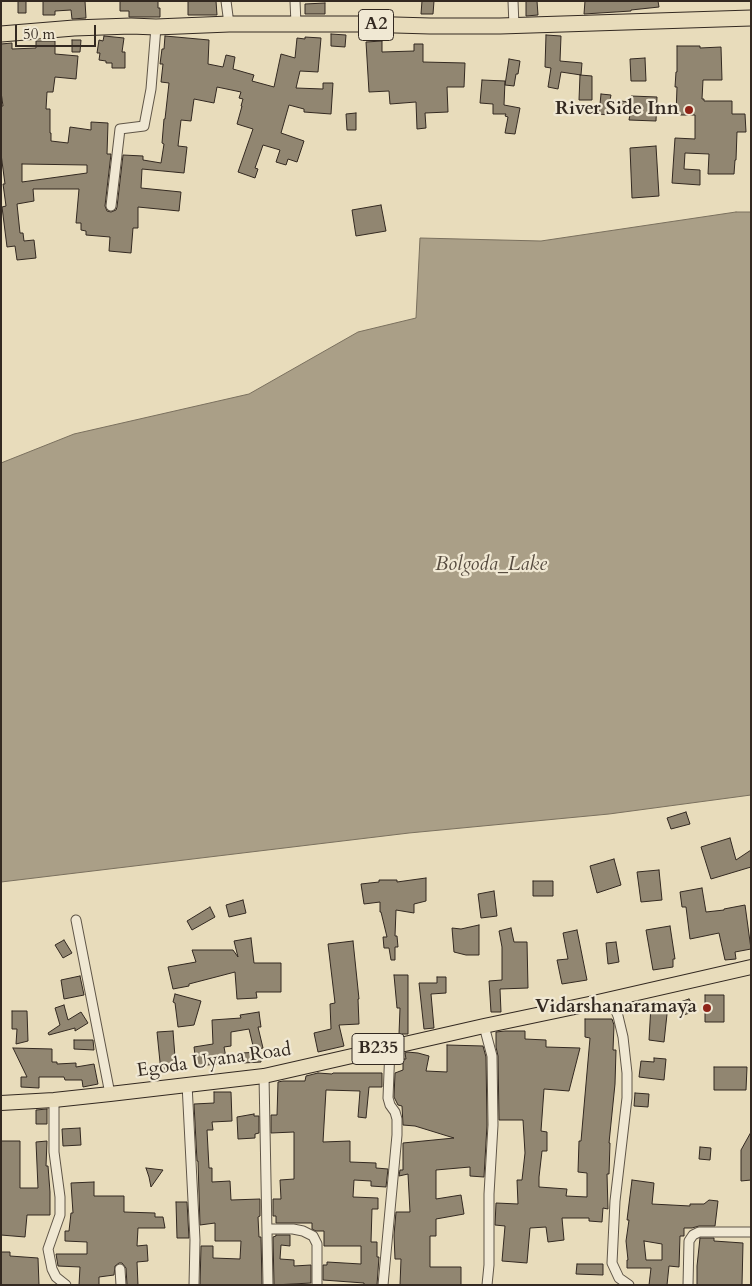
<!DOCTYPE html>
<style>
body{margin:0}
#map{position:relative;width:752px;height:1286px;overflow:hidden;background:#e8dcbb;font-family:Cardo,serif}
canvas{display:block}
.frame{position:absolute;inset:0;border:2px solid #332921;pointer-events:none}
.scale{position:absolute;left:15px;top:25px;width:81px;height:22px;box-sizing:border-box;border:2px solid #332921;border-top:0;padding-left:6px;font-size:15px;line-height:18px;white-space:nowrap;color:#332921;-webkit-text-stroke:4px #f0e8d3;paint-order:stroke}
</style>
<div id="map">
<canvas width="752" height="1286"></canvas>
<div class="frame"></div>
<div class="scale">50 m</div>
</div>
<script>
const g = document.querySelector('canvas').getContext('2d');
g.lineJoin = 'round';
function fill(path, color) { g.fillStyle = color; g.fill(path, 'evenodd'); }
const shape = rows => new Path2D(rows.map(r => 'M' + r).join(''));
function trace(path, color, width, dash) { g.strokeStyle = color; g.lineWidth = width; g.lineCap = dash ? 'butt' : 'round'; g.setLineDash(dash || []); g.stroke(path); }
function write(font, color, halo, rows, align = 'center') {
  g.font = font + ' Cardo,serif'; g.lineWidth = 4.5; g.setLineDash([]); g.textBaseline = 'middle'; g.strokeStyle = halo; g.fillStyle = color; for (const [text, x, y, turn = 0] of rows) {
    g.save(); g.translate(x, y); g.rotate((+turn || 0) * Math.PI / 180); g.textAlign = isNaN(turn) ? turn : align; if (halo) g.strokeText(text, 0, 0); g.fillText(text, 0, 0); g.restore();
  }
}
const water = shape([
 [736,212,751,212,751,795,609,814,409,833,1,882,1,463,74,434,249,394,358,332,416,318,420,238,541,241,736,212]
]);
const building = shape([
 [18,1,26,1,26,13,18,13,18,1],
 [43,1,85,1,86,18,72,19,71,10,55,11,55,15,43,15,43,1],
 [120,1,158,1,158,8,160,8,160,17,129,17,129,11,120,11,120,1],
 [188,1,216,1,217,15,188,15,188,1],
 [422,1,434,1,433,14,421,14,422,1],
 [526,1,537,1,538,15,526,16,526,1],
 [585,1,658,1,659,7,631,10,631,11,584,14,585,1],
 [325,3,325,14,305,14,305,4,325,3],
 [331,34,346,35,345,47,331,46,331,34],
 [546,35,561,36,560,61,582,63,581,75,561,72,558,89,548,87,551,68,545,67,546,35],
 [104,36,124,38,122,52,125,52,125,68,112,68,112,63,106,63,106,61,99,60,100,53,97,53,99,40,103,41,104,36],
 [165,36,209,40,208,64,223,67,226,55,235,57,233,69,254,75,252,81,274,87,281,54,295,58,297,38,305,39,305,37,321,38,318,72,300,71,296,88,323,89,323,83,333,83,331,114,304,112,304,109,289,105,281,133,304,141,297,162,288,159,286,165,276,162,280,150,263,145,255,168,258,169,255,178,238,172,253,129,237,124,242,106,241,106,243,99,239,98,241,92,217,87,214,103,194,99,191,121,181,120,178,146,187,147,184,173,142,169,141,188,181,192,179,211,138,207,138,228,133,228,131,253,109,251,110,237,86,235,86,231,81,230,81,223,76,223,79,189,33,189,34,201,17,204,20,233,23,233,24,241,34,240,36,258,17,260,15,246,7,247,2,207,6,206,3,184,5,184,1,154,1,106,3,106,1,92,1,44,12,43,12,49,36,48,36,41,55,41,55,54,78,56,76,79,55,77,53,92,47,92,46,109,50,109,50,133,51,133,51,141,68,143,70,127,91,130,91,122,108,123,107,154,111,154,105,206,107,211,111,212,116,210,117,207,123,155,143,156,143,160,161,163,164,144,162,143,164,119,165,119,169,83,161,82,163,64,160,64,162,49,164,49,165,36],
 [22,164,87,165,87,173,22,182,22,164],
 [72,40,81,40,80,52,72,52,72,40],
 [382,41,382,52,414,51,414,44,423,44,423,62,465,63,464,87,447,87,448,112,425,113,426,128,417,129,416,102,390,104,389,91,369,92,366,42,382,41],
 [677,46,700,46,700,48,721,47,722,80,703,80,702,99,704,99,704,101,732,101,732,114,745,114,746,132,737,132,736,160,735,160,734,174,708,174,709,154,685,153,684,169,700,170,700,185,672,183,675,138,695,139,695,115,676,115,677,87,675,87,676,72,677,72,677,46],
 [645,58,646,81,631,81,630,59,645,58],
 [509,59,520,61,518,74,516,74,514,86,505,85,509,59],
 [580,75,592,76,592,100,579,100,580,75],
 [482,80,505,81,504,105,520,108,515,134,505,133,508,117,505,116,506,114,493,114,493,104,480,103,482,80],
 [601,94,611,95,610,100,630,102,631,96,657,97,656,121,629,120,630,114,609,112,609,115,599,114,601,94],
 [356,113,356,130,347,130,346,114,356,113],
 [656,146,659,196,632,198,630,148,656,146],
 [381,205,386,231,356,236,352,210,381,205],
 [686,812,690,824,671,829,667,818,686,812],
 [730,838,736,860,751,850,751,867,711,879,701,847,730,838],
 [614,859,621,885,597,893,590,866,614,859],
 [659,870,662,900,641,902,637,872,659,870],
 [426,878,426,901,414,904,414,913,396,910,395,936,397,936,398,947,395,947,395,960,391,960,389,948,384,948,383,937,387,937,381,912,380,912,380,902,364,904,361,884,379,882,379,880,397,880,397,882,426,878],
 [533,881,553,881,553,896,533,896,533,881],
 [702,888,706,912,724,910,724,909,745,905,751,949,735,952,736,959,725,960,719,933,690,939,686,907,682,907,680,892,702,888],
 [494,891,497,916,481,918,478,894,494,891],
 [243,900,246,913,229,917,226,905,243,900],
 [210,907,215,917,192,930,187,921,210,907],
 [479,925,479,955,466,955,454,952,452,928,461,929,479,925],
 [670,926,675,959,673,959,673,967,653,970,646,930,670,926],
 [511,928,514,942,527,942,528,988,500,989,501,1012,491,1012,489,981,502,980,502,947,499,931,511,928],
 [577,930,587,980,562,984,557,960,568,959,563,933,577,930],
 [251,938,254,963,281,963,281,992,256,992,257,998,237,999,235,972,189,984,189,986,173,989,168,967,196,962,192,950,233,950,238,957,234,941,251,938],
 [64,940,72,953,63,958,55,945,64,940],
 [353,941,359,999,358,999,359,1024,339,1025,344,1046,318,1052,314,1033,331,1029,330,1004,335,1003,328,944,353,941],
 [616,942,619,962,608,964,606,943,616,942],
 [394,975,408,975,408,1034,399,1034,400,1008,397,1008,394,975],
 [80,976,84,995,64,999,61,980,80,976],
 [437,977,446,977,446,993,431,994,434,1028,424,1029,419,983,437,983,437,977],
 [175,994,201,1001,194,1025,178,1027,175,1003,173,1002,175,994],
 [705,995,724,995,724,1022,705,1022,705,995],
 [689,999,697,1011,683,1015,680,1002,689,999],
 [64,1005,68,1020,81,1012,88,1023,75,1031,75,1028,49,1035,48,1033,60,1025,55,1008,64,1005],
 [651,1005,668,1005,664,1042,649,1040,651,1005],
 [12,1011,27,1011,28,1041,16,1044,17,1029,12,1029,12,1011],
 [259,1012,261,1027,258,1027,263,1048,254,1050,249,1029,231,1032,231,1046,224,1047,227,1063,198,1066,197,1055,195,1055,194,1047,213,1044,212,1020,241,1018,240,1015,259,1012],
 [585,1019,612,1019,614,1025,613,1050,616,1050,615,1084,609,1143,610,1143,609,1174,607,1174,608,1209,603,1208,602,1222,589,1221,589,1218,562,1218,564,1240,548,1242,546,1227,530,1228,527,1263,502,1261,505,1226,495,1225,496,1203,518,1204,517,1180,522,1180,525,1153,523,1120,499,1120,498,1056,496,1047,496,1032,505,1031,525,1031,525,1039,546,1040,546,1047,580,1048,569,1091,544,1089,541,1131,547,1132,547,1151,542,1151,539,1177,539,1187,567,1189,566,1196,587,1197,587,1173,578,1172,579,1141,581,1141,590,1038,585,1037,585,1019],
 [173,1031,176,1070,161,1072,157,1032,173,1031],
 [74,1040,93,1040,94,1050,74,1049,74,1040],
 [447,1045,483,1046,486,1057,487,1125,484,1177,470,1176,470,1167,436,1170,436,1199,461,1195,464,1214,436,1219,436,1236,430,1236,430,1267,461,1267,461,1285,400,1285,401,1259,395,1259,394,1235,396,1212,410,1212,408,1174,399,1176,400,1170,403,1170,403,1143,454,1138,415,1126,403,1125,402,1106,398,1105,394,1097,395,1073,403,1070,403,1059,406,1059,405,1053,407,1052,418,1053,429,1056,426,1071,447,1072,447,1045],
 [13,1048,52,1049,52,1062,57,1062,57,1064,76,1063,76,1067,94,1064,98,1084,83,1087,82,1080,65,1080,64,1077,39,1077,39,1088,21,1087,21,1077,27,1077,13,1048],
 [260,1052,261,1062,243,1063,242,1053,260,1052],
 [654,1058,666,1059,664,1080,639,1077,641,1061,654,1062,654,1058],
 [714,1067,747,1067,746,1090,714,1090,714,1067],
 [318,1073,332,1074,333,1073,382,1073,382,1087,369,1087,366,1118,358,1117,360,1091,326,1090,323,1142,350,1141,350,1162,376,1163,376,1168,388,1169,386,1187,371,1186,371,1181,354,1180,353,1197,378,1198,378,1209,372,1209,371,1242,377,1242,377,1257,379,1257,377,1285,364,1285,364,1283,323,1280,323,1265,327,1265,327,1262,361,1264,361,1246,324,1246,324,1231,316,1231,312,1229,312,1223,276,1223,276,1216,273,1216,273,1199,281,1199,280,1180,294,1179,294,1132,271,1133,271,1115,277,1115,278,1082,283,1081,305,1081,306,1076,318,1073],
 [214,1092,231,1092,232,1121,212,1122,213,1130,207,1130,209,1168,212,1168,212,1182,230,1181,231,1200,260,1199,260,1216,258,1217,259,1237,261,1237,262,1285,200,1285,201,1246,213,1246,213,1258,240,1259,241,1241,215,1241,215,1223,200,1225,198,1161,197,1161,194,1104,214,1103,214,1092],
 [635,1093,649,1094,648,1107,634,1106,635,1093],
 [47,1109,47,1124,36,1124,36,1110,47,1109],
 [254,1114,254,1116,259,1116,259,1133,255,1134,255,1138,238,1139,237,1117,254,1114],
 [80,1128,81,1145,63,1146,62,1129,80,1128],
 [751,1132,751,1180,741,1181,741,1150,751,1132],
 [1,1141,20,1141,20,1188,38,1188,36,1142,47,1141,46,1166,48,1166,50,1192,50,1215,27,1215,25,1237,1,1235,1,1141],
 [700,1147,711,1148,710,1160,699,1159,700,1147],
 [146,1168,163,1170,151,1187,149,1177,146,1168],
 [632,1180,654,1183,652,1204,690,1206,690,1204,704,1204,709,1200,718,1201,715,1226,699,1226,692,1228,684,1228,684,1236,680,1236,679,1267,669,1266,667,1285,649,1285,651,1268,627,1268,627,1260,628,1260,626,1241,629,1220,627,1220,632,1180],
 [644,1241,662,1244,662,1260,646,1260,644,1241],
 [94,1182,94,1196,124,1196,124,1212,155,1213,155,1217,163,1217,165,1228,138,1228,137,1246,147,1245,148,1261,137,1262,138,1285,127,1285,126,1268,122,1263,119,1263,115,1266,114,1275,99,1277,99,1285,79,1285,80,1267,58,1266,56,1254,87,1254,87,1242,65,1241,65,1231,69,1231,71,1213,73,1213,71,1183,94,1182],
 [176,1202,187,1202,189,1238,177,1238,176,1202],
 [276,1235,290,1235,290,1246,281,1245,280,1259,294,1260,294,1266,311,1265,311,1283,274,1285,273,1237,276,1236,276,1235],
 [700,1238,714,1238,714,1241,743,1243,742,1285,697,1285,697,1266,700,1238],
 [1,1252,10,1252,10,1256,38,1258,39,1285,1,1285,1,1252],
 [577,1264,603,1264,603,1275,576,1274,577,1264]
]);
const minor = shape([
 [226,1,229,24],
 [295,1,296,24],
 [513,1,514,26],
 [111,206,120,129,144,126,151,89,156,27],
 [76,920,110,1094],
 [611,999,618,1016,623,1037,627,1073,627,1098,615,1201,612,1263,619,1278,629,1285],
 [484,1026,492,1056,493,1125,489,1194,489,1265,487,1285],
 [264,1076,268,1285],
 [187,1084,195,1240,194,1285],
 [54,1100,54,1152,60,1197,60,1215,48,1249,52,1269,56,1277,66,1285],
 [267,1229,293,1229,303,1231,313,1236,317,1244,317,1285],
 [120,1269,121,1285],
 [383,1285,397,1135,397,1119,395,1112,390,1105,388,1098,390,1047],
 [688,1285,689,1241,693,1235,699,1232,751,1232]
]);
const primary = shape([
 [1,1103,54,1100,110,1094,264,1076,484,1026,589,1004,751,967]
]);
const trunk = shape([
 [1,34,74,28,131,26,156,27,229,24,361,24,430,26,500,26,751,18]
]);
const markers = [
 [689,110,5,"#8f2418"],
 [707,1008,5,"#8f2418"]
];
const shields = [
 [376,25,35],
 [378,1049,52]
];
const shieldNames = [
 ["A2",376,25],
 ["B235",378,1049]
];
const poiNames = [
 ["River Side Inn",679,110],
 ["Vidarshanaramaya",697,1008]
];
const streetNames = [
 ["Egoda Uyana Road",214,1061,-8]
];
const waterNames = [
 ["Bolgoda_Lake",491,565]
];
fill(water, '#aa9f87');
trace(water, '#7a705e', 1);
fill(building, '#918671');
trace(building, '#332921', 1);
trace(minor, '#605648', 11);
trace(primary, '#332921', 16);
trace(trunk, '#332921', 17);
trace(minor, '#f0e8d3', 9);
trace(primary, '#e8dcbb', 14);
trace(trunk, '#e8dcbb', 15);
for (const [x, y, r, color] of markers) { const dot = new Path2D(); dot.arc(x, y, r, 0, 2 * Math.PI); g.fillStyle = color; g.fill(dot); trace(dot, '#f0e8d3', 2); }
for (const [x, y, w] of shields) { const box = new Path2D(); box.roundRect(x - w / 2, y - 15.5, w, 31, 4); g.fillStyle = '#f0e8d3'; g.fill(box); trace(box, '#332921', 1); }
write('bold 18px', '#332921', null, shieldNames);
write('bold 19px', '#332921', '#f0e8d3', poiNames, 'right');
write('19px', '#332921', '#f0e8d3', streetNames);
write('italic 20px', '#574c40', '#f0e8d3', waterNames);
</script>
